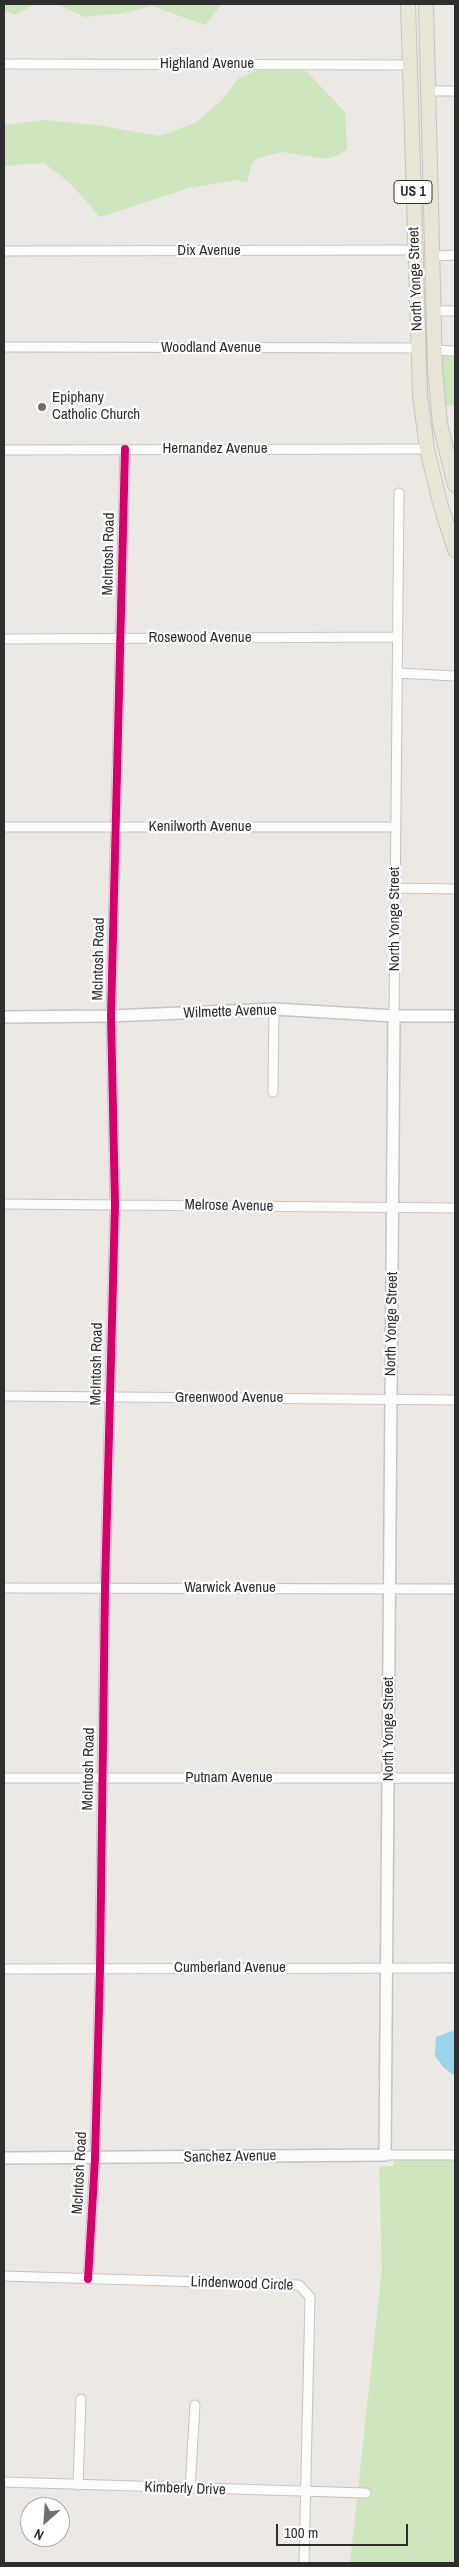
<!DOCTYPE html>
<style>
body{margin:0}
#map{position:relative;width:459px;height:2567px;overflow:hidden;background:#ece8e4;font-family:"Archivo Narrow",sans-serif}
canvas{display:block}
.frame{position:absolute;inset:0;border:5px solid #2e2e2e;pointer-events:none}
.north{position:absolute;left:20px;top:2497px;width:50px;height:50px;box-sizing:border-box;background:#fff;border:1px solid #ababab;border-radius:50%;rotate:206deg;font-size:14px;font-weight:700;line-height:20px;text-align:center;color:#2e2e2e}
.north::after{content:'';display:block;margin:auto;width:18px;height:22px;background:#706f6e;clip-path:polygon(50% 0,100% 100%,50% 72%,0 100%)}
.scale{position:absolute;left:276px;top:2524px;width:132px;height:22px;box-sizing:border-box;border:2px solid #2e2e2e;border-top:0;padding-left:6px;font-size:15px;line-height:18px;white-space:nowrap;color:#2e2e2e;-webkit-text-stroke:4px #fff;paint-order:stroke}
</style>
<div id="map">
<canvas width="459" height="2567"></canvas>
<div class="frame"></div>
<div class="north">N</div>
<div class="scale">100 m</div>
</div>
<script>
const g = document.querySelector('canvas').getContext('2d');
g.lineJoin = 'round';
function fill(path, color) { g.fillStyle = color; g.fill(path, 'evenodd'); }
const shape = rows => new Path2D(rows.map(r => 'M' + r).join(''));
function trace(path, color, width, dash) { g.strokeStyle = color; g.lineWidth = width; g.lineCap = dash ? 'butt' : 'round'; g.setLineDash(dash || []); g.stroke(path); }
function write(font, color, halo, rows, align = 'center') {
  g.font = font + ' "Archivo Narrow",sans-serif'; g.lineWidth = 4.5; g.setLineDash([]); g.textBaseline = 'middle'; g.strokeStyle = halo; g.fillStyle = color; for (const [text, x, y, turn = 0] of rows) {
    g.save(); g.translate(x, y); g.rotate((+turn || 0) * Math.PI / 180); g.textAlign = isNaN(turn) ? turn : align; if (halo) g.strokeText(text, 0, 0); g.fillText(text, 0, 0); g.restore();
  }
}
const green = shape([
 [4,4,35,4,16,15,4,11],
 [42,4,222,4,205,25,152,6,124,13,85,17,59,5],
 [260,69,302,69,307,72,345,112,347,149,339,155,326,159,283,152,269,155,256,159,251,166,247,183,238,180,189,188,100,217,70,183,44,163,4,166,4,125,44,120,96,125,160,136,195,123,222,100,239,78],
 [439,350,455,351,455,406,446,405,441,387],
 [395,2155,455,2155,455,2563,350,2563,382,2268,379,2166,393,2166]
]);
const water = shape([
 [455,2030,455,2076,444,2068,435,2056,436,2037]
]);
const minor = shape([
 [4,64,410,65],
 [428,91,455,91],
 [4,251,415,250],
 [431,256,455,255],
 [433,311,455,311],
 [4,347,418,348],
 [434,350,455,351],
 [4,450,427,449],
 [4,639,397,637],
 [397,673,455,676],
 [4,827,395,827],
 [395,888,455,889],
 [394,1016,399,493],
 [273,1092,274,1009],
 [4,1204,455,1208],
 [4,1396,455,1400],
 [4,1588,455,1589],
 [4,1778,455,1778],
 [4,1969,455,1968],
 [385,2155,455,2155],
 [4,2276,299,2285,310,2297,304,2563],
 [88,2279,95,2159,100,1969,105,1588,115,1205,111,1016,125,449],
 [4,2482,366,2493],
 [78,2485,81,2399],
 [190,2489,195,2405]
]);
const tertiary = shape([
 [4,1017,111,1016,274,1009,394,1016,455,1016],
 [4,2158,385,2155,394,1016]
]);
const primary = shape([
 [408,4,420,395,427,449,440,503,455,550],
 [426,4,435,369,440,424,455,485]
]);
const cycleway = shape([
 [88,2279,95,2159,100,1969,105,1588,115,1205,111,1016,125,449]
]);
const markers = [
 [42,407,5,"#706f6e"]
];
const shields = [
 [413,192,38]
];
const shieldNames = [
 ["US 1",413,192]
];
const streetNames = [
 ["Highland Avenue",207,64],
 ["Dix Avenue",209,251],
 ["North Yonge Street",416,279,-92],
 ["Woodland Avenue",211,348],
 ["Hernandez Avenue",215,449],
 ["McIntosh Road",109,554,-89],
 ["Rosewood Avenue",200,638],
 ["Kenilworth Avenue",200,827],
 ["North Yonge Street",395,919,-90],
 ["McIntosh Road",99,959,-89],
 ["Wilmette Avenue",230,1012,-2],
 ["Melrose Avenue",229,1206,1],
 ["North Yonge Street",392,1324,-89],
 ["McIntosh Road",97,1364,-89],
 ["Greenwood Avenue",229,1398],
 ["Warwick Avenue",230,1588],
 ["North Yonge Street",389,1729,-90],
 ["McIntosh Road",89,1769,-89],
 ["Putnam Avenue",229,1778],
 ["Cumberland Avenue",230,1968],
 ["Sanchez Avenue",230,2157,-1],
 ["McIntosh Road",80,2173,-87],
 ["Lindenwood Circle",242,2284,2],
 ["Kimberly Drive",185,2489,2]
];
const poiNames = [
 ["Epiphany",52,398],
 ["Catholic Church",52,415]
];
fill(green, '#cee6be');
fill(water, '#99d6ec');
trace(minor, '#c5c4c5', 11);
trace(tertiary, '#c5c4c5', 14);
trace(primary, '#c6c5c4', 16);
trace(minor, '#fcfcfb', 9);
trace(tertiary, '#fcfcfb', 11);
trace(primary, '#e8e4d6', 14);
trace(cycleway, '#d6006c', 8);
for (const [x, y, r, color] of markers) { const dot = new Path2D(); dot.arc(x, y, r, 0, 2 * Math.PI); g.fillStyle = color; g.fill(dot); trace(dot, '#fff', 2); }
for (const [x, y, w] of shields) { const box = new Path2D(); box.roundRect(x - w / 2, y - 11.5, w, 23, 4); g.fillStyle = '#fff'; g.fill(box); trace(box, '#2e2e2e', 1); }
write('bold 14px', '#2e2e2e', null, shieldNames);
write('15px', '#2e2e2e', '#fff', streetNames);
write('15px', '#2e2e2e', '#fff', poiNames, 'left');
</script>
